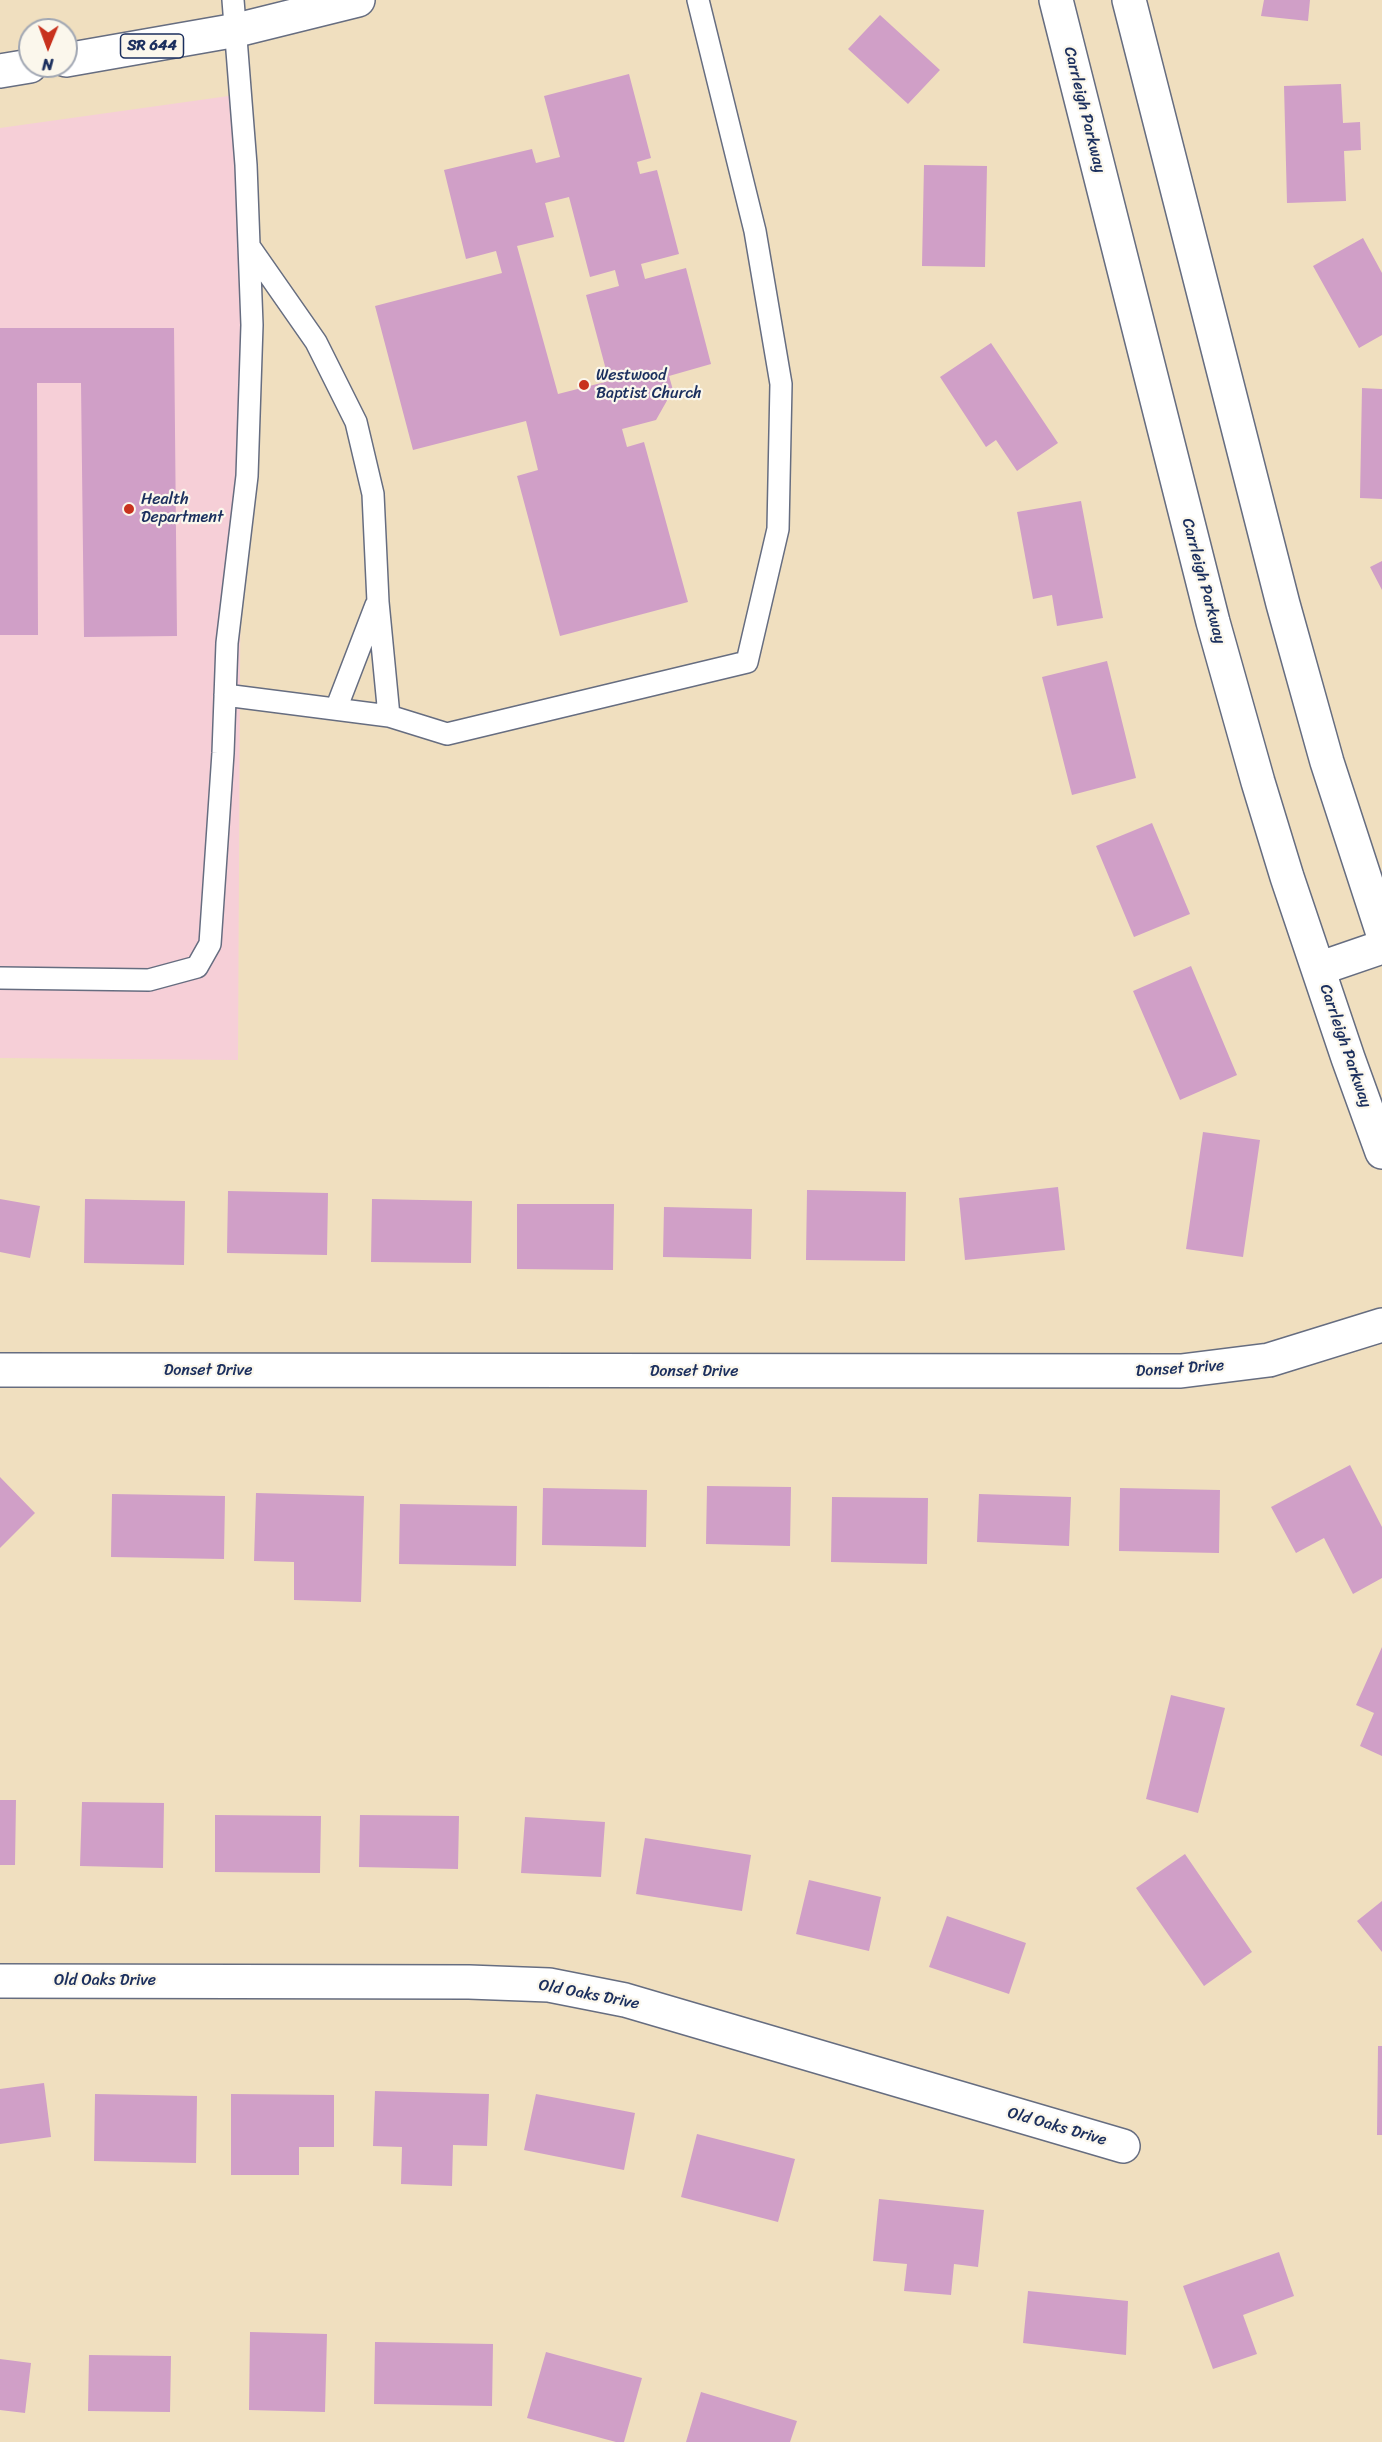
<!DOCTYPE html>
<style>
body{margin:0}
#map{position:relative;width:1382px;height:2442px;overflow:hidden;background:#f0dfbf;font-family:Sriracha,sans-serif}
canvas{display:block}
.north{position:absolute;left:18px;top:18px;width:60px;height:60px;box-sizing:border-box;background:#fbf7ec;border:2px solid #a1a7b3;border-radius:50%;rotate:181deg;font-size:16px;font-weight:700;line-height:24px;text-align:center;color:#1b2f5e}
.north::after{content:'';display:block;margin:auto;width:21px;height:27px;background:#c8321e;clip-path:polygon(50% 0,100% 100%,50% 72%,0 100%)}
</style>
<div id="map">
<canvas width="1382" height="2442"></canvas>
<div class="north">N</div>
</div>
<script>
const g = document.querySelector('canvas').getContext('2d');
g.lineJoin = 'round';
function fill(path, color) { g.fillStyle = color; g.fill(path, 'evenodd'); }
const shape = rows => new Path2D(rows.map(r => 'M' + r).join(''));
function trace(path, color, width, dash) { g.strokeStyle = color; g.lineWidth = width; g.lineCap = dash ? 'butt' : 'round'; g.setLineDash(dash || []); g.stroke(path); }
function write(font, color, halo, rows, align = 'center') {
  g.font = font + ' Sriracha,sans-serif'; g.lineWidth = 4.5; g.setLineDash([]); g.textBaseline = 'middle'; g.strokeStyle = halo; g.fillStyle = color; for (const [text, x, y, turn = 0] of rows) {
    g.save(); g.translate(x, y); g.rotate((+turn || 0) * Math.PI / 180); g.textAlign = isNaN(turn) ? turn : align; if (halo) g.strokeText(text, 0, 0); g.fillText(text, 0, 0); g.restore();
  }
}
const built = shape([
 [243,94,238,1060,0,1058,0,128]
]);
const building = shape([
 [1264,0,1310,0,1308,21,1261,16],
 [880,15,940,70,908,104,848,49],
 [629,74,651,158,637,162,640,174,657,170,679,254,641,264,645,279,686,268,711,364,669,376,673,390,656,420,622,429,627,447,644,442,688,602,560,636,517,476,538,470,526,421,413,450,375,306,502,273,496,251,466,259,444,170,532,149,536,163,560,157,544,96],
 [569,197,590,277,615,270,619,286,586,295,609,381,558,394,517,246,554,237,545,203],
 [1341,84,1343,123,1360,122,1361,150,1344,151,1346,201,1287,203,1284,86],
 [924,165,987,166,985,267,922,266],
 [1363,238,1382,273,1382,335,1359,348,1313,266],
 [0,328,174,328,177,636,84,637,81,383,37,383,38,635,0,635],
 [991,343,1058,443,1017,471,996,440,986,447,940,377],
 [1362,388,1382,389,1382,499,1360,498],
 [1081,501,1103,618,1057,626,1052,595,1033,599,1017,512],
 [1382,561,1382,590,1370,567],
 [1107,661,1136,778,1072,795,1042,677],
 [1152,823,1190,914,1134,937,1096,846],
 [1191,966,1237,1075,1180,1100,1133,991],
 [1203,1132,1260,1140,1243,1257,1186,1249],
 [1058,1187,1065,1250,965,1260,959,1198],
 [807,1190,906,1192,905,1261,806,1260],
 [228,1191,328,1193,327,1255,227,1253],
 [0,1199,40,1206,30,1258,0,1252],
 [85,1199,185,1201,184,1265,84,1263],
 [372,1199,472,1201,471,1263,371,1262],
 [517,1204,614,1204,613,1270,517,1269],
 [664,1207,752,1209,751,1259,663,1257],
 [1350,1465,1382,1527,1382,1578,1353,1594,1324,1538,1296,1553,1271,1507],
 [0,1477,35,1513,0,1548],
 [707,1486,791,1487,790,1546,706,1544],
 [543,1488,647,1490,646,1547,542,1545],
 [1120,1488,1220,1490,1219,1553,1119,1551],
 [256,1493,364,1496,361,1602,294,1600,294,1562,254,1561],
 [112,1494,225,1496,224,1559,111,1557],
 [979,1494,1071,1497,1069,1546,977,1542],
 [832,1497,928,1498,927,1564,831,1562],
 [400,1504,517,1506,516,1566,399,1564],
 [1382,1647,1382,1756,1360,1746,1374,1713,1356,1705],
 [1171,1695,1225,1708,1198,1813,1146,1799],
 [0,1800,16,1800,15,1865,0,1865],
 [82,1802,164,1803,163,1868,80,1866],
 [215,1815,321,1816,320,1873,215,1872],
 [360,1815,459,1816,458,1869,359,1867],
 [525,1817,605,1822,601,1877,521,1873],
 [645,1838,751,1855,742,1911,636,1894],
 [1185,1854,1252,1952,1204,1986,1136,1888],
 [809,1880,881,1897,869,1951,796,1934],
 [1382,1901,1382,1952,1357,1921],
 [947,1916,1026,1943,1009,1994,929,1967],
 [1378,2046,1382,2046,1382,2135,1377,2135],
 [44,2083,51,2137,0,2144,0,2089],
 [375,2091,489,2094,487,2146,453,2145,452,2186,401,2184,402,2147,373,2146],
 [95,2094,197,2096,196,2163,94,2161],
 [231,2094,334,2095,334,2147,299,2147,299,2175,231,2175],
 [536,2094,635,2113,624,2170,524,2150],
 [697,2134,795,2159,778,2222,681,2197],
 [879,2199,984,2210,978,2267,954,2264,951,2295,904,2291,907,2264,873,2261],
 [1279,2252,1294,2296,1243,2315,1257,2354,1213,2369,1183,2286],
 [1028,2291,1128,2301,1126,2355,1023,2343],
 [250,2332,327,2334,325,2412,249,2410],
 [375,2342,493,2344,492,2406,374,2404],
 [546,2352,642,2378,624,2442,616,2442,527,2418],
 [89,2355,171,2356,170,2412,88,2411],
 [0,2359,31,2363,25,2413,0,2410],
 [701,2392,797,2421,790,2442,686,2442]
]);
const service = shape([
 [249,246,316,342,356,422,373,494,378,602,389,716],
 [225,695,389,716,447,734,747,662,778,529,781,384,755,231,698,0],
 [336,709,376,605],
 [0,978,149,980,197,967,210,944,223,753,227,643,247,476,252,325,246,165,233,0]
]);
const minor = shape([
 [0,1370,1181,1371,1269,1360,1382,1325],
 [0,1981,469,1982,549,1985,625,2000,1123,2146]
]);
const tertiary = shape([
 [1056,0,1213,622,1258,782,1287,877,1348,1058,1382,1152],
 [1129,0,1283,604,1327,762,1382,931],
 [1318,969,1382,947]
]);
const primary = shape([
 [66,60,237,30,358,0],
 [0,71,30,66]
]);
const markers = [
 [584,385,6,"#c8321e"],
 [129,509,6,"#c8321e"]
];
const shields = [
 [152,46,63]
];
const shieldNames = [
 ["SR 644",152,46]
];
const streetNames = [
 ["Carrleigh Parkway",1084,110,76],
 ["Carrleigh Parkway",1203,581,75],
 ["Carrleigh Parkway",1345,1046,71],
 ["Donset Drive",1180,1369,-4],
 ["Donset Drive",208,1371],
 ["Donset Drive",694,1372],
 ["Old Oaks Drive",105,1981],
 ["Old Oaks Drive",589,1995,11],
 ["Old Oaks Drive",1057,2127,16]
];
const poiNames = [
 ["Westwood",596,376],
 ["Baptist Church",596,394],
 ["Health",141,500],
 ["Department",141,518]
];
fill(built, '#f6cfd7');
fill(building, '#d09fc7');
trace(service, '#666d80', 24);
trace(minor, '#666d80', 36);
trace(tertiary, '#666d80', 36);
trace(primary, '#666d80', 36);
trace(service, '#fff', 21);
trace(minor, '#fff', 33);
trace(tertiary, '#fff', 33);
trace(primary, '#fff', 33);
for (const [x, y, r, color] of markers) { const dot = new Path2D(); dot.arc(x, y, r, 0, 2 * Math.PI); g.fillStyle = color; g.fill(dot); trace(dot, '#fbf7ec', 2); }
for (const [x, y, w] of shields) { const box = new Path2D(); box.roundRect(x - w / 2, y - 12, w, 24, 4.5); g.fillStyle = '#fbf7ec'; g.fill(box); trace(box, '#1b2f5e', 1.5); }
write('bold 15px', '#1b2f5e', null, shieldNames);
write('16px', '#1b2f5e', '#fbf7ec', streetNames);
write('16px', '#1b2f5e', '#fbf7ec', poiNames, 'left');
</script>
